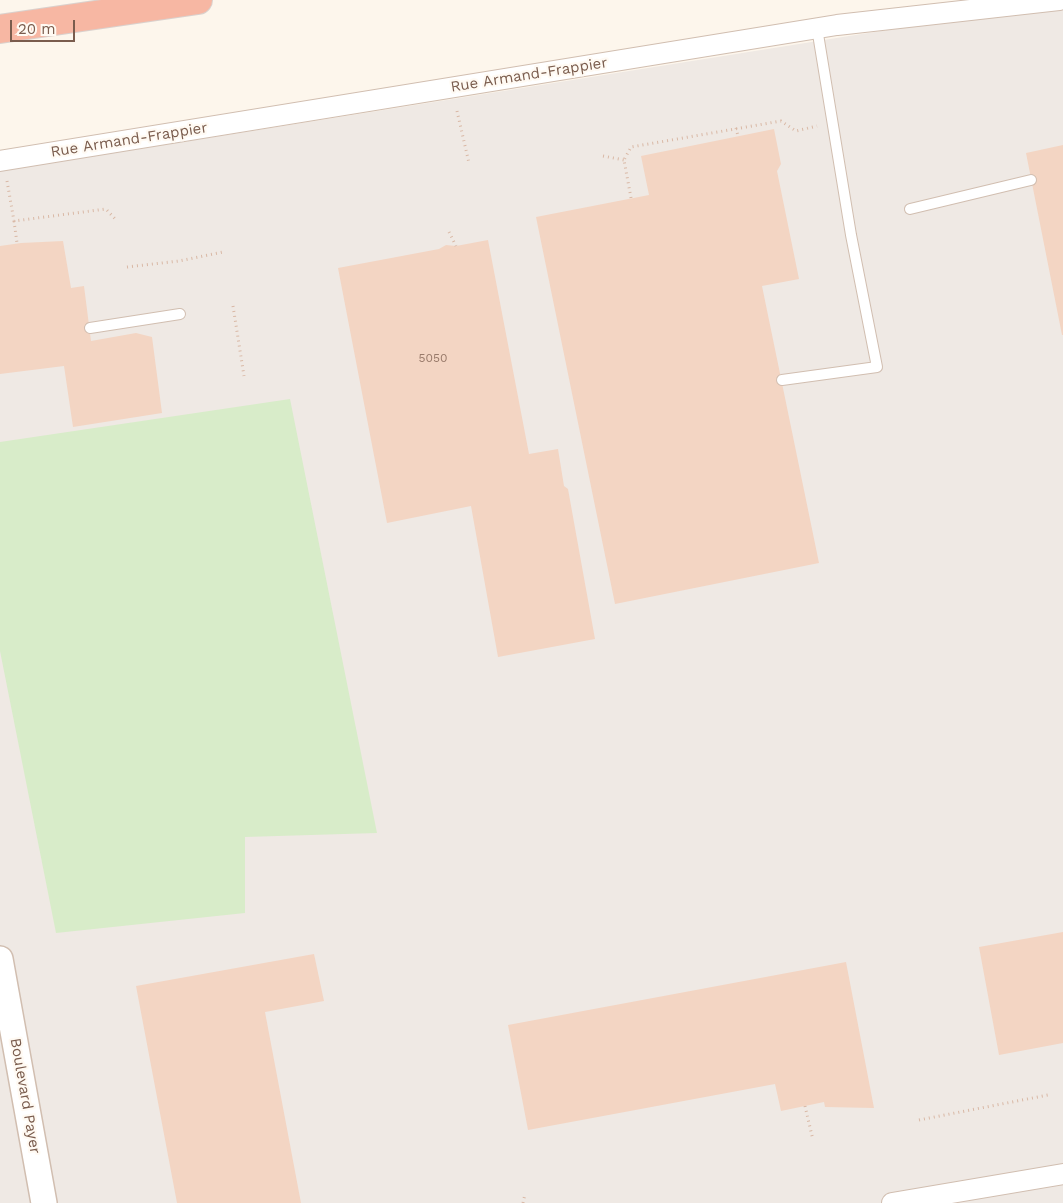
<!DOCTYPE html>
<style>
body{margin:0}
#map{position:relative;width:1063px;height:1203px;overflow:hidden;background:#fdf6ec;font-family:"Work Sans",sans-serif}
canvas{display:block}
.scale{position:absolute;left:10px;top:20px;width:65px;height:22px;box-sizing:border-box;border:2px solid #7a5c4d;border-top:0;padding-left:6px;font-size:15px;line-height:18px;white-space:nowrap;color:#7a5c4d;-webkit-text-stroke:4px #fffaf3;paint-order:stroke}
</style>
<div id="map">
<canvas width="1063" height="1203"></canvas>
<div class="scale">20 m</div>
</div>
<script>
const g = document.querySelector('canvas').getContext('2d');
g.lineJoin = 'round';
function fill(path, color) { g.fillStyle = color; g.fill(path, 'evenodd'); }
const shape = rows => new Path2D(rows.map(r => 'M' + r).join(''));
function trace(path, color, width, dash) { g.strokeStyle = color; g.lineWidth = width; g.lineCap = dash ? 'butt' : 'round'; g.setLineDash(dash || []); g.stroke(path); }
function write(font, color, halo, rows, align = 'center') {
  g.font = font + ' "Work Sans",sans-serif'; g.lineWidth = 4.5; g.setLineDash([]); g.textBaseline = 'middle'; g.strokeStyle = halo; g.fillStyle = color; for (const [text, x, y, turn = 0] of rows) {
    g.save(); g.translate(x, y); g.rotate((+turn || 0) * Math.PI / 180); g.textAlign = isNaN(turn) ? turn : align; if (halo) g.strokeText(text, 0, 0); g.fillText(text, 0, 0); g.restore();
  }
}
const industrial = shape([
 [1063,2,1063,1203,0,1203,0,171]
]);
const green = shape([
 [290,399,377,833,245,837,245,913,56,933,0,651,0,442]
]);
const building = shape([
 [774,129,781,164,777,171,799,279,762,286,819,563,615,604,536,217,649,195,641,156],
 [1063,145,1063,335,1062,335,1026,153],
 [488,240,529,454,558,449,564,486,568,489,595,639,498,657,471,506,387,523,338,268,439,249,446,245,456,246],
 [63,241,71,288,84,286,91,341,136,333,152,337,162,413,73,427,64,366,0,374,0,246,21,243],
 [1063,932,1063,1043,999,1055,979,947],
 [314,954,324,1001,265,1012,301,1203,177,1203,136,986],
 [846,962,874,1108,825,1107,824,1102,781,1111,775,1084,528,1130,508,1025]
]);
const path = shape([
 [457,111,469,163],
 [736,128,738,136],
 [603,156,624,160],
 [7,181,14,221,106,209,117,221],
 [631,198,624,160,631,147,781,121,796,131,817,126],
 [14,221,17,243],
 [449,232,456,246],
 [127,267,179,261,223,252],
 [233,306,244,376],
 [805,1106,813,1140],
 [919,1120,1048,1095],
 [523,1203,525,1194]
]);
const service = shape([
 [910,209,1031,180],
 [90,328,180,314],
 [782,380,877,367,851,235,817,28]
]);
const minor = shape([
 [0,161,837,25,1059,0],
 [892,1203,1063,1174]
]);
const tertiary = shape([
 [0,959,44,1203]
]);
const motorway = shape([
 [0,29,198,0]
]);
const numberNames = [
 ["5050",433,358]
];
const streetNames = [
 ["Rue Armand-Frappier",529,75,-9],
 ["Rue Armand-Frappier",129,140,-9],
 ["Boulevard Payer",25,1096,80]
];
fill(industrial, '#efe9e4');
fill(green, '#d8ecc9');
fill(building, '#f3d5c3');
trace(service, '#d1beb0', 12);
trace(minor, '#d1beb0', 22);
trace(tertiary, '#d1beb0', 28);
trace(motorway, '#dad1cd', 30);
trace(path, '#d9b8a5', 3, [1, 4]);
trace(service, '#fff', 10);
trace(minor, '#fff', 20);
trace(tertiary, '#fff', 25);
trace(motorway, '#f7b7a3', 28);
write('12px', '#987a6a', null, numberNames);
write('15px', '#7a5c4d', '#fffaf3', streetNames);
</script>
